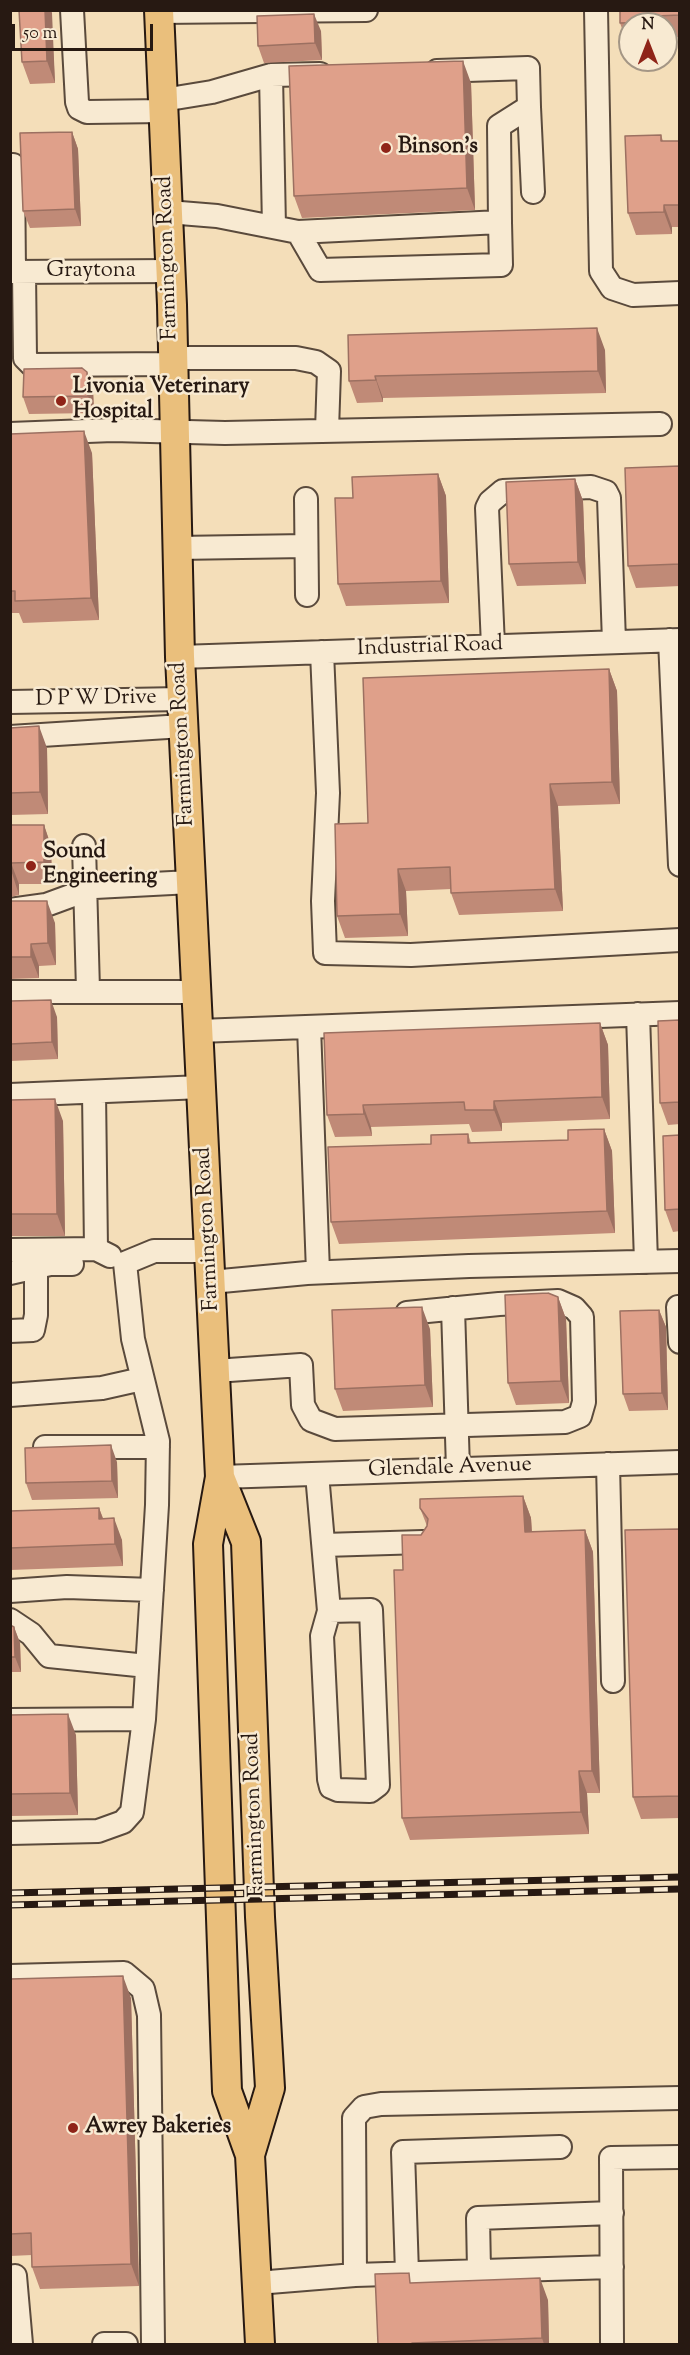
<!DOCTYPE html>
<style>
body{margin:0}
#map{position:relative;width:690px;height:2355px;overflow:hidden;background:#f4deb9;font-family:"Sorts Mill Goudy",serif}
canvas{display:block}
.frame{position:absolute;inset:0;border:12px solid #271912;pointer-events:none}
.north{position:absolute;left:618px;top:12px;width:60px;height:60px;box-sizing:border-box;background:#f8ead2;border:2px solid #a49685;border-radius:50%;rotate:0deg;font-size:16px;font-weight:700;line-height:24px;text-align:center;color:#271912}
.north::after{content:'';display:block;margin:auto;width:21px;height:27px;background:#8f2418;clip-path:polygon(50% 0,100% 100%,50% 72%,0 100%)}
.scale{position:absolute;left:12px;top:24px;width:141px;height:27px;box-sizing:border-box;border:3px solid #271912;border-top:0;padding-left:8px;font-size:18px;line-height:21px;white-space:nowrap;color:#271912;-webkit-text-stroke:4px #f8ead2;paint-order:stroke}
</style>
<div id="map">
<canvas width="690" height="2355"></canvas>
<div class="frame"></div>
<div class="north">N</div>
<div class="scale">50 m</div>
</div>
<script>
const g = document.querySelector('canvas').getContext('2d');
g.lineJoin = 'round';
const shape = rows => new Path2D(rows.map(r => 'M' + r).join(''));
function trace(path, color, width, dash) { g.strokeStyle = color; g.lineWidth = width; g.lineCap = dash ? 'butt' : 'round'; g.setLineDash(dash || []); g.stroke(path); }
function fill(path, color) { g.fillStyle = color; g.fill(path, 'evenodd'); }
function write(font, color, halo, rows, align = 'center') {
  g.font = font + ' "Sorts Mill Goudy",serif'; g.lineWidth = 5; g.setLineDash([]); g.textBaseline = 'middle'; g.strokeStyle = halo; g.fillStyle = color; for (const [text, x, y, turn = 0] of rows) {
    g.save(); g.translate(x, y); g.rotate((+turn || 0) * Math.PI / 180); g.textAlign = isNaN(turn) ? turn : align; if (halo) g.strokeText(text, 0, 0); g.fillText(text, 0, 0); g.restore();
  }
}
const minor = shape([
 [72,10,77,102,79,108,87,112,163,111],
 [596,10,601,271,612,288,633,295,680,293],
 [159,12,366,10],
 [271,75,274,227],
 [163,100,212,92,271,75,320,74],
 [529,107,533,192],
 [10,165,13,165,14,272],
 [168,212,217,216,298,232,500,222,499,126,529,107,528,68,437,71],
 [298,232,320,270,501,265,500,222],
 [10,272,171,271],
 [24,272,25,358,32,365,172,364],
 [172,358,296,358,316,362,329,371,327,430],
 [10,434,113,430,225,433,660,424],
 [306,499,307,595],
 [177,548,306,546],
 [670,640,680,865],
 [493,646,487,508,490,502,503,491,591,487,606,492,609,498,614,642],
 [322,652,328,793,323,901,325,953,411,955,680,940],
 [180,657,680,640],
 [10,702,182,699],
 [10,737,183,726],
 [84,846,88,990],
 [10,910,46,905,95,887,191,882],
 [10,992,197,992],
 [638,1014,646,1262],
 [309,1027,318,1272],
 [199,1031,680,1013],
 [94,1092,96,1249],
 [10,1095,202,1087],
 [10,1250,96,1249,110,1256],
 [10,1273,50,1264,72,1264],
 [211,1282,307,1273,469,1266,680,1261],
 [678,1307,680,1342],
 [453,1308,458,1469],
 [10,1331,33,1330,36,1315,36,1266],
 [215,1371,301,1365,303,1405,311,1420,335,1429,565,1422,580,1416,584,1402,582,1317,574,1308,558,1301,499,1304,407,1313],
 [10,1395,102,1388,142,1379],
 [45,1447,158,1447],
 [608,1464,613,1681],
 [317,1474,329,1611,371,1610,378,1785,370,1791,338,1790,331,1787,329,1779,322,1636,329,1611],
 [220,1477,680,1462],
 [324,1545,423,1542],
 [10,1591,67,1587,152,1590],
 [10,1620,31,1634,49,1656,147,1666],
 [10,1720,144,1719],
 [10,1833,98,1831,123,1822,132,1812,144,1719,157,1505,158,1441,133,1339,125,1263,154,1251,210,1251],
 [10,1976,124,1973,143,1989,149,2015,153,2344],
 [479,2270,478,2218,612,2213],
 [407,2273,403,2152,560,2147],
 [355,2275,612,2267],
 [10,2277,15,2276,21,2344],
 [257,2283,355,2275,354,2118,364,2107,381,2104,680,2098],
 [104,2344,126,2344],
 [612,2344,611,2158,680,2157]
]);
const major = shape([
 [159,10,172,305,180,657,220,1477,208,1544,227,2091,250,2155,260,2344],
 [220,1477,246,1542,260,1917,270,2088,250,2155]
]);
const rail = shape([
 [10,1893,680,1877],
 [10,1905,680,1889]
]);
const wall = shape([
 [19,10,51,10,55,83,30,84,22,62],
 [680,10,680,37,666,38,666,24,630,24,630,45,628,45,620,23],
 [321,31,322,60,264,63,258,46],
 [471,83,475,210,302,218,294,196],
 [72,132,78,149,81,226,30,228,23,211],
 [661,135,663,141,680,141,680,227,672,227,672,234,636,235,628,213],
 [348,335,605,350,606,393,383,398,383,402,357,403,349,381],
 [93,389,94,413,29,414,23,397],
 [10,434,92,453,99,620,23,623,19,613,10,613],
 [680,466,680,586,636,588,628,566],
 [438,474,446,496,449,603,346,606,338,584,353,498],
 [575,479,583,501,586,584,517,586,509,564],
 [609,669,617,691,620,804,558,806,563,911,459,915,451,893,451,889,406,891,408,936,345,938,337,916,368,823],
 [10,728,47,748,48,814,10,815],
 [10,825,44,825,51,846,52,884,19,884,19,895,10,897],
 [10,901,55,923,56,965,39,966,39,978,10,979],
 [10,1001,57,1017,58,1059,10,1061],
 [680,1020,680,1124,668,1125,660,1103],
 [600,1023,608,1045,610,1119,502,1123,502,1131,472,1132,469,1124,371,1127,372,1136,335,1137,327,1115],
 [10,1100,63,1121,65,1236,10,1236],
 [604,1129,612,1151,615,1233,339,1244,331,1222,431,1144,468,1134,471,1143,568,1140],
 [680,1135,680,1231,673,1232,665,1210],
 [558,1297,566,1319,569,1403,516,1405,508,1383],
 [659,1310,666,1327,668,1410,629,1411,623,1394],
 [430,1329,433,1407,343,1411,335,1389],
 [117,1462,118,1498,32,1500,26,1483],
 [523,1496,531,1518,532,1532,585,1530,593,1552,600,1793,587,1793,589,1834,410,1840,402,1818,403,1570,421,1535,427,1526,420,1508],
 [99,1508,103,1518,122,1540,123,1566,10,1570,10,1511],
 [680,1529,680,1818,641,1819,633,1797],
 [10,1625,14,1627,20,1643,21,1672,10,1672],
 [10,1715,76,1735,78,1815,10,1816],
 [10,1979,131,1998,139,2286,40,2289,32,2267,32,2255,10,2256],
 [413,2283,548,2300,549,2344,378,2344]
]);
const shadedWall = shape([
 [45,10,51,10,52,13,55,83,47,61],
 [314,14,321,31,322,60,315,43],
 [463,61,471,83,475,210,467,188],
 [72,132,78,149,81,226,75,209],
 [664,205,672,227,672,234,664,212],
 [597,328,605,350,606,393,598,371],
 [87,372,93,389,94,413,88,396],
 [375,376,383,398,383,402,376,380],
 [84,431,92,453,99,620,91,598],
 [438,474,446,496,449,603,441,581],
 [575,479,583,501,586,584,578,562],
 [609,669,617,691,620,804,612,782],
 [39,726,47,748,48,814,40,792],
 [550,784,558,806,563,911,555,889],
 [44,825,51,846,52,884,44,862],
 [11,863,19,884,19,895,12,873],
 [398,869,406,891,408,936,400,914],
 [47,901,55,923,56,965,48,943],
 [31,944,39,966,39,978,31,957],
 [51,1000,57,1017,58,1059,52,1042],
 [600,1023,608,1045,610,1119,602,1097],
 [55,1099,63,1121,65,1236,57,1214],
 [494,1101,502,1123,502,1131,494,1110],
 [363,1105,371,1127,372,1136,364,1114],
 [604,1129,612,1151,615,1233,607,1211],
 [558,1297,566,1319,569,1403,561,1381],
 [422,1307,430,1329,433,1407,425,1385],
 [659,1310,666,1327,668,1410,662,1393],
 [111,1445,117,1462,118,1498,112,1481],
 [523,1496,531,1518,533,1554,525,1532],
 [99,1508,107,1530,99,1519],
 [114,1518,122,1540,123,1566,115,1544],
 [585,1530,593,1552,600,1793,592,1771],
 [14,1627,20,1643,21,1672,15,1657],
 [68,1714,76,1735,78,1815,70,1793],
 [579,1771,587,1793,589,1834,581,1812],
 [123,1976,131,1998,139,2286,131,2264],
 [540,2278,548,2300,549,2344,544,2344,542,2338]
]);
const building = shape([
 [19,10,45,10,47,61,22,62,19,10],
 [620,10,680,10,680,15,656,16,656,22,620,23,620,10],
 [314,14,315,43,258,46,257,16,314,14],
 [463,61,467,188,294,196,289,66,463,61],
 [72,132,75,209,23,211,20,133,72,132],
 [661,135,661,141,680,141,680,205,664,205,664,212,628,213,625,136,661,135],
 [597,328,598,371,375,376,376,380,349,381,348,335,597,328],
 [82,368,87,372,88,396,23,397,24,369,82,368],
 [84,431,91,598,15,601,15,591,10,591,10,434,84,431],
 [680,466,680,564,628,566,625,468,680,466],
 [438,474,441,581,338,584,335,498,353,498,352,477,438,474],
 [575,479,578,562,509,564,506,482,575,479],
 [609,669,612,782,550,784,555,889,451,893,450,867,398,869,400,914,337,916,335,824,368,823,363,678,609,669],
 [39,726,40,792,10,793,10,728,39,726],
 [10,825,44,825,44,862,11,863,12,873,10,873,10,825],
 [10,901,47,901,48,943,31,944,31,957,10,957,10,901],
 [51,1000,52,1042,10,1044,10,1001,51,1000],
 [680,1020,680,1102,660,1103,658,1021,680,1020],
 [600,1023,602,1097,494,1101,494,1110,465,1110,464,1102,363,1105,364,1114,327,1115,324,1033,600,1023],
 [55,1099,57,1214,10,1214,10,1100,55,1099],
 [604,1129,607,1211,331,1222,328,1147,431,1144,431,1135,468,1134,468,1143,568,1140,568,1130,604,1129],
 [680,1135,680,1209,665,1210,663,1136,680,1135],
 [548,1293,558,1297,561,1381,508,1383,505,1295,548,1293],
 [422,1307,425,1385,335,1389,332,1310,422,1307],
 [659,1310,662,1393,623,1394,620,1311,659,1310],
 [111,1445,112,1481,26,1483,25,1448,111,1445],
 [523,1496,525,1532,585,1530,592,1771,579,1771,581,1812,402,1818,394,1570,403,1570,402,1535,421,1535,427,1526,428,1519,420,1508,420,1499,523,1496],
 [99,1508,99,1519,114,1518,115,1544,10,1548,10,1511,99,1508],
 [680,1529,680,1796,633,1797,625,1530,680,1529],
 [10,1625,14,1627,15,1657,10,1657,10,1625],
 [68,1714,70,1793,10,1794,10,1715,68,1714],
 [123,1976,131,2264,32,2267,31,2233,10,2234,10,1979,123,1976],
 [409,2273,410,2283,540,2278,542,2338,412,2343,412,2344,378,2344,375,2274,409,2273]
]);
const markers = [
 [386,148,6,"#8f2418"],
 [61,401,6,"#8f2418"],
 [31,866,6,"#8f2418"],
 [73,2128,6,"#8f2418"]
];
const poiNames = [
 ["Binson's",398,148],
 ["Livonia Veterinary",73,388],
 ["Hospital",73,413],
 ["Sound",43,853],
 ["Engineering",43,878],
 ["Awrey Bakeries",85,2128]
];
const streetNames = [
 ["Farmington Road",169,258,-92],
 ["Graytona",91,272],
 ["Industrial Road",430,648,-2],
 ["D P W Drive",96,700,-1],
 ["Farmington Road",184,744,-93],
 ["Farmington Road",209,1229,-93],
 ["Glendale Avenue",450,1469,-2],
 ["Farmington Road",256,1815,-92]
];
trace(minor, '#5a4a3c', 26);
trace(major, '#271912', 32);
trace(minor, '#f8ead2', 22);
trace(major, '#eabf7c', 28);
trace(rail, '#271912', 7);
trace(rail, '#f8ead2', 4.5, [14]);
fill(wall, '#c08a77');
fill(shadedWall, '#9c7061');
fill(building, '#dfa08a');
trace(building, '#9c7061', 1.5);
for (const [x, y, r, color] of markers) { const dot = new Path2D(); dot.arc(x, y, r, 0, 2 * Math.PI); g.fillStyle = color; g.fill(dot); trace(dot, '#f8ead2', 2); }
write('bold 22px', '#271912', '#f8ead2', poiNames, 'left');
write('22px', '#271912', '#f8ead2', streetNames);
</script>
